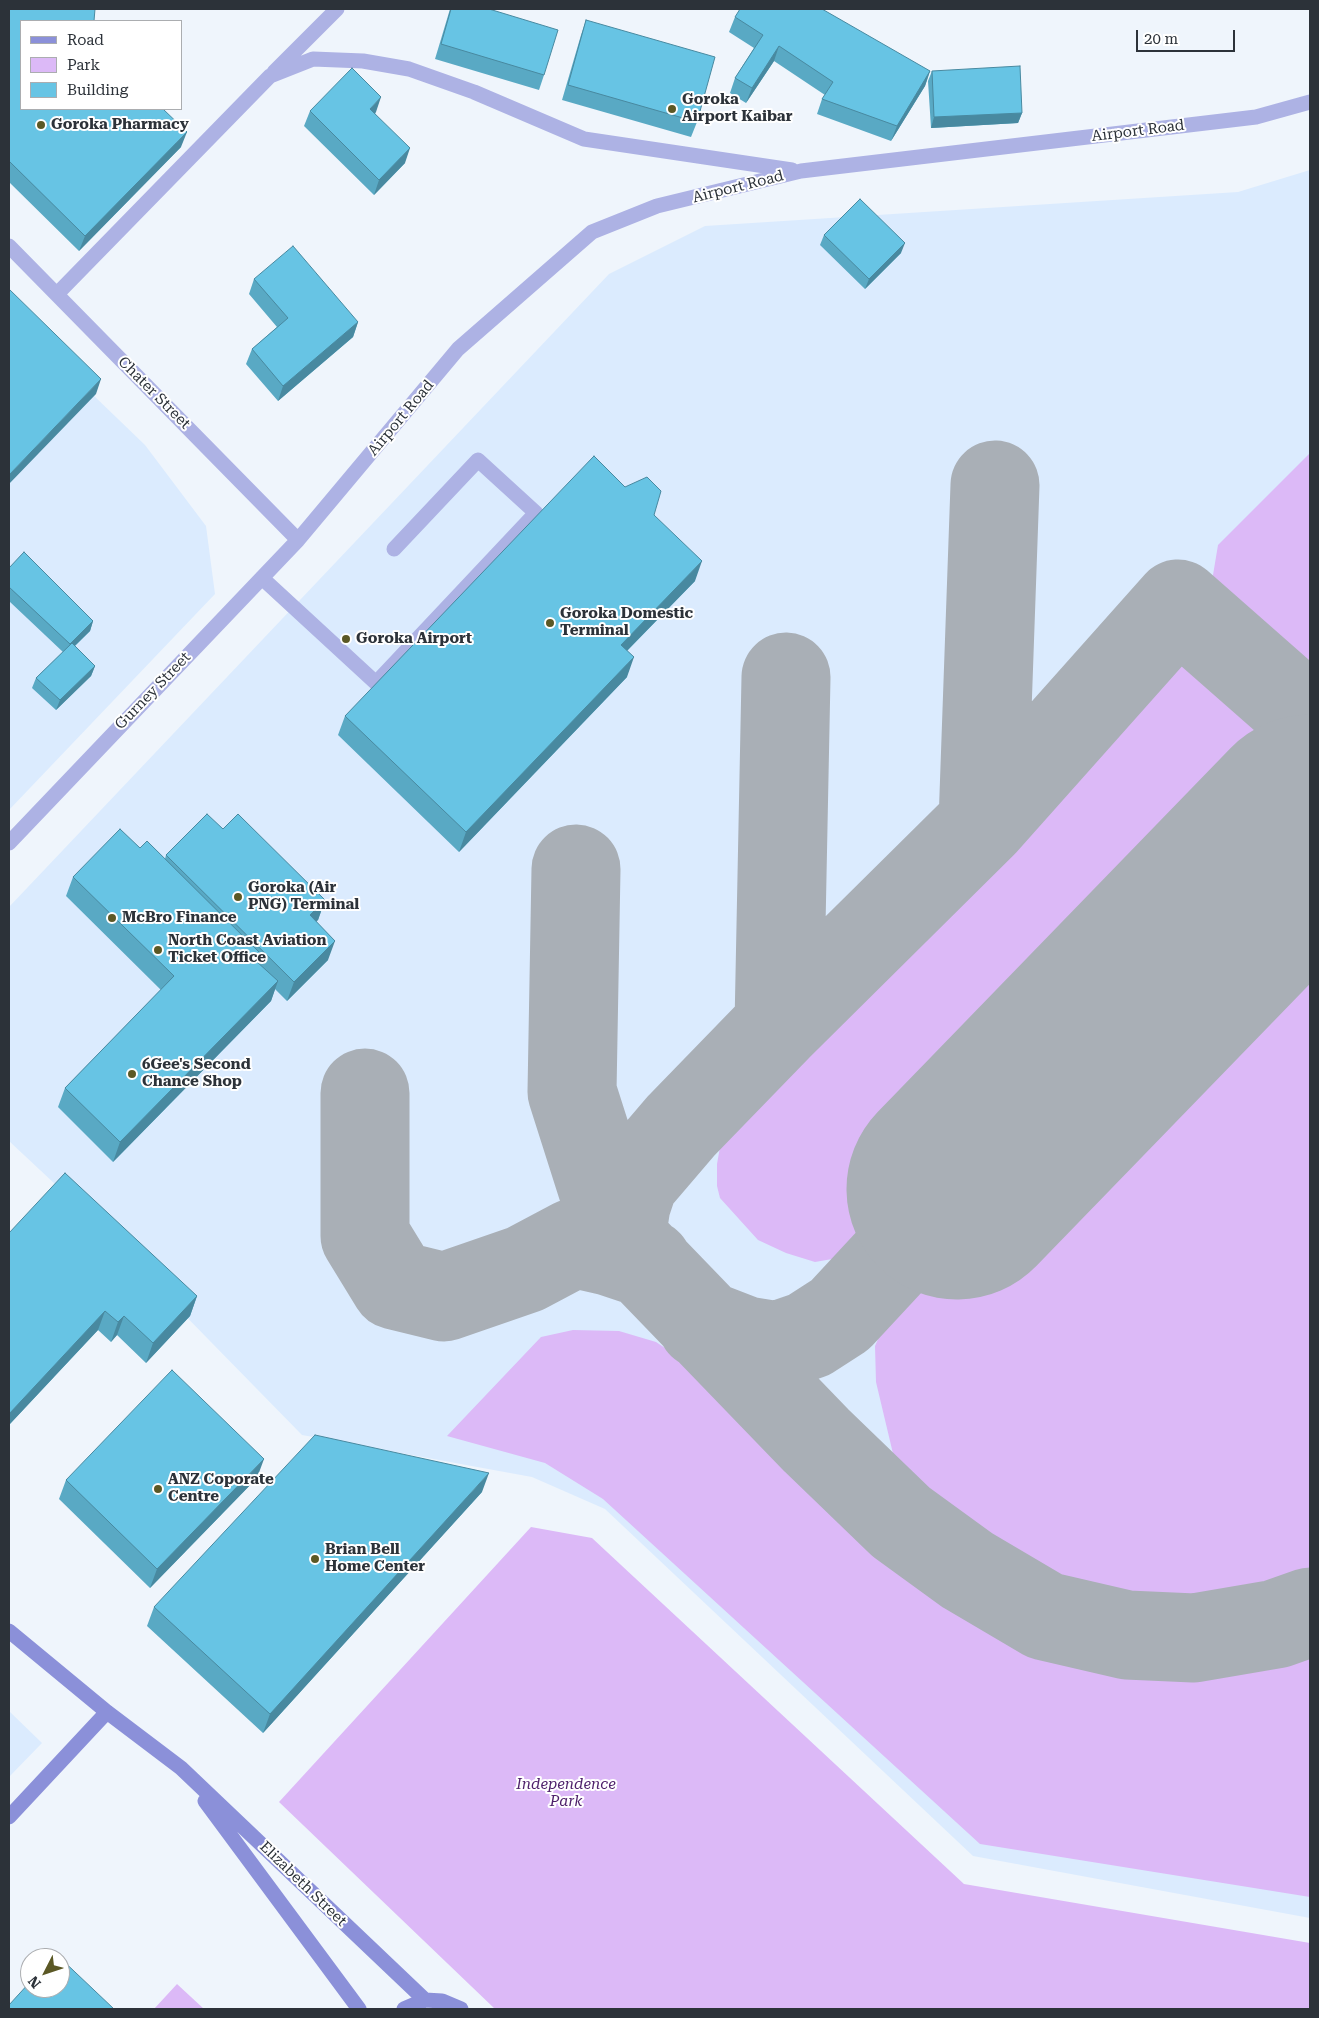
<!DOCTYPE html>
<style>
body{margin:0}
#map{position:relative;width:1319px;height:2018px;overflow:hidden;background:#eff5fc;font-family:"Roboto Serif",serif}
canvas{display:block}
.frame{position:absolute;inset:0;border:10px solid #2c3239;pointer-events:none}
.legend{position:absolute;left:20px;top:20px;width:162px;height:90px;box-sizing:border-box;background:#fff;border:1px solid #abadb0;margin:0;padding:6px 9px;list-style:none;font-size:15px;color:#2c3239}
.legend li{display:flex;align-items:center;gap:10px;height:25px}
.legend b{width:25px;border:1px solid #abadb0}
.north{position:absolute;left:20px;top:1948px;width:50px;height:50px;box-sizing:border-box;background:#fff;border:1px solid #abadb0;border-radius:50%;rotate:229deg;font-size:14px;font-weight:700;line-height:20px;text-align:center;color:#2c3239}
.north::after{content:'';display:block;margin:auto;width:18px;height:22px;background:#5b5825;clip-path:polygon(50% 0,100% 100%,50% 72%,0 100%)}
.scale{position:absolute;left:1136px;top:30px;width:99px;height:22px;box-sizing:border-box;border:2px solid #2c3239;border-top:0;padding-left:6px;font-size:15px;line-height:18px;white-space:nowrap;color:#2c3239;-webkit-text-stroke:4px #fff;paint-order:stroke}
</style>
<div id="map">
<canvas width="1319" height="2018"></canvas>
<div class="frame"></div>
<ul class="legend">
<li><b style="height:6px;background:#8b90d9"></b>Road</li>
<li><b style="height:14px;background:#dcb9f7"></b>Park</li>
<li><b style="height:14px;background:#67c4e4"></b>Building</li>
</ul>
<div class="north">N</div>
<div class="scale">20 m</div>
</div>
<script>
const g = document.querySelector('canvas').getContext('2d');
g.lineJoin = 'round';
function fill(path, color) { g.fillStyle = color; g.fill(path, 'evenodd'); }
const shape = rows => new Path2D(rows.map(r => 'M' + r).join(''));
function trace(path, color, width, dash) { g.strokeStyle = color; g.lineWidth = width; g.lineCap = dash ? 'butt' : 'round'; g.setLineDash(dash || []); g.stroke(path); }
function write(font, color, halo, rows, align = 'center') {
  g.font = font + ' "Roboto Serif",serif'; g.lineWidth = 4; g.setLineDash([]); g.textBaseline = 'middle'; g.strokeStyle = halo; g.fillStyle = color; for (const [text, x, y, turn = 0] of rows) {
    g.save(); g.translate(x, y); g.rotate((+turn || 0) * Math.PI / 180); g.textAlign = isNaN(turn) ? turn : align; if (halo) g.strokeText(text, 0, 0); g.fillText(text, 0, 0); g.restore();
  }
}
const built = shape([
 [1310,170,1310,1918,973,1856,605,1509,532,1477,302,1435,71,1199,9,1141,9,907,609,274,705,226,1238,192],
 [9,314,145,445,206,526,215,594,9,810],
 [9,1711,42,1743,9,1777]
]);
const green = shape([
 [1310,453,1310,677,1236,615,1212,581,1218,545],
 [1181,638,1186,638,1196,643,1286,726,1310,762,1300,786,863,1240,838,1258,815,1262,786,1253,758,1240,720,1198,717,1186,717,1164,722,1136,731,1120],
 [1310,879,1310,1575,1260,1593,1188,1600,1101,1597,1035,1570,957,1521,913,1486,895,1462,876,1382,875,1346,892,1308],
 [573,1330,619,1331,656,1342,689,1364,862,1533,1000,1639,1121,1668,1236,1674,1310,1651,1310,1897,980,1844,603,1499,545,1463,447,1436,541,1337],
 [531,1527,592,1538,964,1884,1310,1943,1310,2009,495,2009,279,1802],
 [177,1984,204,2009,154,2009]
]);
const taxiway = shape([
 [983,823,1178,604,1310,720],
 [576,869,572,1092,607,1202,611,1223,621,1238,816,1440,901,1522,967,1570,1045,1616,1127,1635,1194,1638,1276,1624,1310,1612],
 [779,1025,786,677],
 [365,1093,365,1236,395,1285,444,1297,525,1269,574,1243,609,1251,648,1264],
 [621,1238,626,1205,634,1181,681,1126,779,1025,983,823,995,485],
 [702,1324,746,1341,777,1346,809,1335,840,1315,957,1189]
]);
const runway = shape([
 [957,1189,1310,825]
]);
const lane = shape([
 [262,578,376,683,536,513,478,460,394,549]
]);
const street = shape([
 [274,72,337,9],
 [9,246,298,540],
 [57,294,270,76,313,59,363,61,409,69,474,92,584,139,792,170],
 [9,843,298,540,458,349,592,232,657,206,801,171,1256,117,1310,102]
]);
const secondary = shape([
 [9,1631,107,1712,181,1768,425,2000],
 [205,1801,359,2009],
 [9,1817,107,1712],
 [404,2009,425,2000,442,2001,461,2009]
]);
const wall = shape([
 [9,9,21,21,181,147,79,251,9,182],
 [450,9,489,9,544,75,539,90,435,59],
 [735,17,930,71,925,86,891,141,817,114,822,99,825,95,774,61,746,103,730,93,735,78,754,48,729,32],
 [586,20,697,122,691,137,562,100,581,35],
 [932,71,1022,113,1018,123,931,128,928,81],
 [310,111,376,112,375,113,405,163,374,195,304,126],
 [824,235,901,253,865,289,820,245],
 [254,279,358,322,353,337,278,401,246,364,252,349,277,327,249,294],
 [625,487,654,515,695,581,627,651,627,677,459,852,338,735,345,716],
 [9,568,93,621,90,631,75,646,95,666,91,676,56,710,32,688,36,678,63,652,9,601],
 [223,829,325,900,318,920,316,921,328,960,287,1001,275,989,271,1001,113,1162,58,1107,65,1088,161,990,66,896,73,877,140,848,165,859,166,855],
 [9,1233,197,1296,190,1316,146,1363,117,1335,111,1342,98,1330,9,1425],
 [257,1478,150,1588,59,1499,66,1480],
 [482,1492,263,1733,147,1626,154,1607]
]);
const shadedWall = shape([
 [779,46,774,61,746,103,752,88],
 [930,71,925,86,891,141,897,126],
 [381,97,376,112,365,124,370,109],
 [1022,113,1018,123,931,128,934,117],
 [187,132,181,147,79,251,85,236],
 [410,148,405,163,374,195,379,180],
 [905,243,901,253,865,289,869,279],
 [358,322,353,337,278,401,283,386],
 [101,379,96,394,9,484,9,475],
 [702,561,695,581,614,664,621,645],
 [93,621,90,631,66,654,70,644],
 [634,657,627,677,459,852,466,832],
 [95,666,91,676,56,710,60,700],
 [325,900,318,920,303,935,310,915],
 [335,941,328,960,287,1001,294,982],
 [262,955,255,974,256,961],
 [278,981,271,1001,113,1162,120,1142],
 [197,1296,190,1316,146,1363,153,1343],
 [105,1311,98,1330,9,1425,9,1414],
 [124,1316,117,1335,111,1342,118,1322],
 [264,1459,257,1478,150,1588,157,1569],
 [489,1473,482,1492,263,1733,270,1714]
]);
const building = shape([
 [9,9,95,9,94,21,21,21,21,109,163,109,187,132,85,236,9,161,9,9],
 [451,9,489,9,558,30,544,75,441,44,451,9],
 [740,9,822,9,930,71,897,126,822,99,833,82,779,46,752,88,735,78,763,35,735,17,740,9],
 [586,20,715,57,697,122,568,85,586,20],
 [1020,66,1022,113,934,117,932,71,1020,66],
 [352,68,381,97,370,109,410,148,379,180,310,111,352,68],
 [860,199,905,243,869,279,824,235,860,199],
 [293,246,358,322,283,386,252,349,288,318,254,279,293,246],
 [9,289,101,379,9,475,9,289],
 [594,456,625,487,647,477,661,491,654,515,702,561,621,645,634,657,466,832,345,716,594,456],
 [24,552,93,621,70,644,9,587,9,568,24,552],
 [72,643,95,666,60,700,36,678,72,643],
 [207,814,223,829,238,814,325,900,310,915,335,941,294,982,166,855,207,814],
 [120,829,140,848,147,841,262,955,256,961,278,981,120,1142,65,1088,174,976,73,877,120,829],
 [65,1173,197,1296,153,1343,124,1316,118,1322,105,1311,9,1414,9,1233,65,1173],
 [172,1370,264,1459,157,1569,66,1480,172,1370],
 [315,1435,489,1473,270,1714,154,1607,315,1435],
 [56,1954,114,2009,9,2009,9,2005,30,1982,30,1988,60,1988,60,1958,53,1958,56,1954]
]);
const markers = [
 [672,109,5,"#5b5825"],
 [41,125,5,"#5b5825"],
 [550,623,5,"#5b5825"],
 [346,639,5,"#5b5825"],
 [238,897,5,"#5b5825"],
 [112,918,5,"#5b5825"],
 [158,950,5,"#5b5825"],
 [132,1074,5,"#5b5825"],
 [158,1489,5,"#5b5825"],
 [315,1559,5,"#5b5825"]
];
const poiNames = [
 ["Goroka",682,100],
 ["Airport Kaibar",682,117],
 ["Goroka Pharmacy",51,125],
 ["Goroka Domestic",560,614],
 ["Terminal",560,631],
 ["Goroka Airport",356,639],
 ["Goroka (Air",248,888],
 ["PNG) Terminal",248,905],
 ["McBro Finance",122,918],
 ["North Coast Aviation",168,941],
 ["Ticket Office",168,958],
 ["6Gee's Second",142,1065],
 ["Chance Shop",142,1082],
 ["ANZ Coporate",168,1480],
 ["Centre",168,1497],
 ["Brian Bell",325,1550],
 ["Home Center",325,1567]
];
const streetNames = [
 ["Airport Road",1138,131,-7],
 ["Airport Road",738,187,-14],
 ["Chater Street",154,393,45],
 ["Airport Road",401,418,-50],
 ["Gurney Street",153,691,-46],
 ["Elizabeth Street",303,1884,44]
];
const parkNames = [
 ["Independence",566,1785],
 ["Park",566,1802]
];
fill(built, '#dbebfe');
fill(green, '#dcb9f7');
trace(taxiway, '#a9afb6', 89);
trace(runway, '#a9afb6', 221);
trace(lane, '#adb2e4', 15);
trace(street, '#adb2e4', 15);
trace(secondary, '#8b90d9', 15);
fill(wall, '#59a9c4');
fill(shadedWall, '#4889a0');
fill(building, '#67c4e4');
trace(building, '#4889a0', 1);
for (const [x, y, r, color] of markers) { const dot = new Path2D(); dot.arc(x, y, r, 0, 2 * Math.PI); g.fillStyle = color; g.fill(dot); trace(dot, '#fff', 2); }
write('bold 15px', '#2c3239', '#fff', poiNames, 'left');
write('15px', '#2c3239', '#fff', streetNames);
write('italic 15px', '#4e206b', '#fff', parkNames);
</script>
